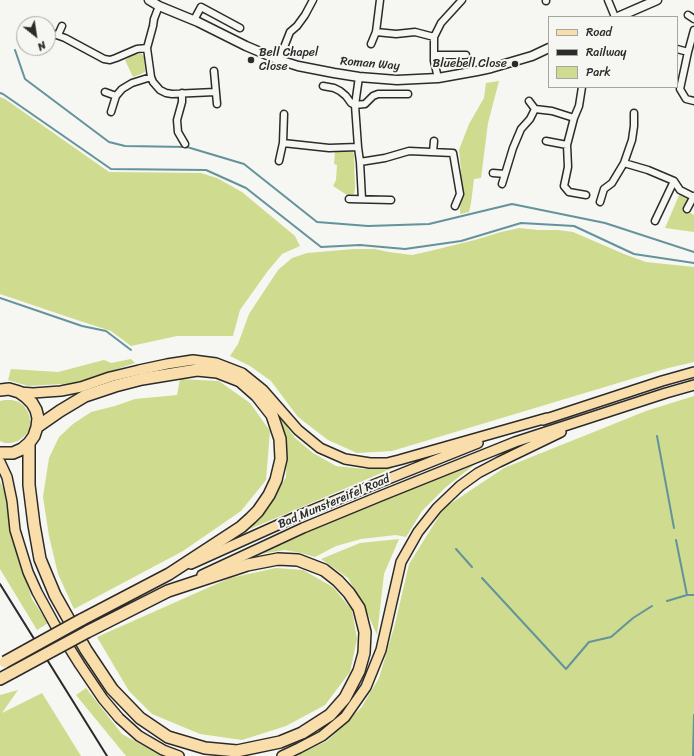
<!DOCTYPE html>
<style>
body{margin:0}
#map{position:relative;width:694px;height:756px;overflow:hidden;background:#f6f6f2;font-family:Sriracha,sans-serif}
canvas{display:block}
.legend{position:absolute;left:548px;top:16px;width:130px;height:72px;box-sizing:border-box;background:#f6f6f2;border:1px solid #a5a5a2;margin:0;padding:5px 7px;list-style:none;font-size:12px;color:#2b2b2b}
.legend li{display:flex;align-items:center;gap:8px;height:20px}
.legend b{width:20px;border:1px solid #a5a5a2}
.north{position:absolute;left:16px;top:16px;width:40px;height:40px;box-sizing:border-box;background:#f6f6f2;border:1px solid #a5a5a2;border-radius:50%;rotate:150deg;font-size:11px;font-weight:700;line-height:16px;text-align:center;color:#2b2b2b}
.north::after{content:'';display:block;margin:auto;width:14px;height:18px;background:#2b2b2b;clip-path:polygon(50% 0,100% 100%,50% 72%,0 100%)}
</style>
<div id="map">
<canvas width="694" height="756"></canvas>
<ul class="legend">
<li><b style="height:5px;background:#f9deab"></b>Road</li>
<li><b style="height:5px;background:#2b2b2b"></b>Railway</li>
<li><b style="height:11px;background:#cfdb8e"></b>Park</li>
</ul>
<div class="north">N</div>
</div>
<script>
const g = document.querySelector('canvas').getContext('2d');
g.lineJoin = 'round';
function fill(path, color) { g.fillStyle = color; g.fill(path, 'evenodd'); }
const shape = rows => new Path2D(rows.map(r => 'M' + r).join(''));
function trace(path, color, width, dash) { g.strokeStyle = color; g.lineWidth = width; g.lineCap = dash ? 'butt' : 'round'; g.setLineDash(dash || []); g.stroke(path); }
function write(font, color, halo, rows, align = 'center') {
  g.font = font + ' Sriracha,sans-serif'; g.lineWidth = 4; g.setLineDash([]); g.textBaseline = 'middle'; g.strokeStyle = halo; g.fillStyle = color; for (const [text, x, y, turn = 0] of rows) {
    g.save(); g.translate(x, y); g.rotate((+turn || 0) * Math.PI / 180); g.textAlign = isNaN(turn) ? turn : align; if (halo) g.strokeText(text, 0, 0); g.fillText(text, 0, 0); g.restore();
  }
}
const green = shape([
 [140,54,142,54,144,57,145,69,145,72,141,74,133,77,125,60,133,55],
 [499,81,488,123,481,178,474,179,471,203,469,212,460,214,461,169,459,150,469,124,484,98,486,83],
 [0,97,5,99,109,172,201,173,217,178,242,192,295,236,300,246,282,254,267,272,240,310,233,336,177,336,131,346,111,331,74,319,0,294],
 [335,151,345,151,353,152,354,155,355,189,354,194,347,195,333,186,336,180,337,165,334,164],
 [680,193,687,197,688,201,686,210,694,215,694,232,665,228],
 [519,228,538,230,558,230,573,232,624,254,646,262,694,267,694,362,668,368,392,451,357,453,328,440,298,417,271,381,250,366,230,356,238,344,249,314,278,270,292,258,307,253,354,249,374,249,389,252,412,255,430,251,475,240,501,232],
 [131,359,135,363,77,383,28,386,8,380,11,369,58,372,104,360,111,363],
 [180,379,219,381,250,403,270,431,266,480,241,511,183,551,74,609,58,574,49,536,43,497,49,458,59,437,73,424,91,412,115,406,135,399,177,395],
 [694,396,694,756,295,756,327,741,361,708,379,678,395,624,409,564,444,508,504,468,646,411],
 [5,400,12,400,19,402,24,406,28,412,30,419,30,426,28,432,23,437,18,441,11,443,5,443,0,441,0,401],
 [281,418,295,438,313,453,336,466,364,469,393,468,250,529,269,506,286,477,287,444],
 [479,461,446,487,422,511,406,537,396,535,361,539,336,546,315,557,301,553,285,550,260,554,344,515],
 [0,481,4,491,20,562,32,599,48,623,37,630,0,569],
 [399,539,384,574,377,635,366,610,348,578,321,559,360,543],
 [276,568,303,570,333,587,352,610,357,639,350,672,325,705,286,726,242,740,200,734,152,714,129,691,97,637,230,578],
 [86,688,122,734,162,756,126,756,76,695],
 [18,690,2,713,42,693,81,756,0,756,0,695]
]);
const stream = shape([
 [15,50,25,79,109,142,125,146,187,147,244,164,317,222,368,226,429,224,512,204,605,223,694,252],
 [0,93,3,94,111,169,206,170,246,188,321,247,360,245,405,249,461,241,521,223,574,226,634,254,694,263],
 [0,298,82,326,106,331,131,350],
 [657,436,674,528],
 [676,540,687,595],
 [456,549,472,567],
 [482,578,566,669,589,642,611,637,633,618,652,606],
 [667,601,687,595,694,595],
 [693,756,694,715]
]);
const street = shape([
 [608,0,615,17],
 [546,1,546,0],
 [159,6,154,19,153,26,147,48,151,77,153,82,160,90,166,93,172,94,215,92],
 [688,15,694,19],
 [194,20,201,7,240,28],
 [694,30,688,52,680,89,686,99,694,101],
 [48,32,65,38,104,59,110,60,116,58,137,49,147,48],
 [376,32,396,34,415,32,434,37],
 [58,35,62,26],
 [371,44,376,32,380,0],
 [677,49,688,52],
 [434,55,466,55],
 [279,60,290,32,297,26,305,15,313,0],
 [214,71,217,104],
 [359,77,355,105,358,147,360,162,362,199],
 [438,78,434,61,434,37,441,23,462,0],
 [323,86,334,88,340,91,346,96,351,103,355,105,365,104,373,96,378,94,408,94],
 [582,87,579,106,574,118,567,145,568,167,564,186,569,192,586,195],
 [105,92,116,96],
 [182,93,182,102,177,120,178,132,185,144],
 [529,101,535,109,552,111,574,118],
 [111,112,116,96,122,89,132,83,151,77],
 [546,141,567,145],
 [283,143,329,148,358,147],
 [433,152,434,141],
 [279,161,283,143,284,114],
 [360,162,385,158,409,151,453,153,460,194,455,206],
 [624,163,648,170,674,181,680,190,694,197],
 [493,173,505,174],
 [502,184,513,148,521,129,530,119,535,109],
 [349,199,391,200],
 [600,202,604,189,612,183,624,163,632,140,634,126,634,113],
 [687,209,694,196],
 [655,221,674,181]
]);
const secondary = shape([
 [149,0,159,6,198,22,246,46,279,60,298,66,334,73,359,77,397,80,438,78,477,71,491,68,532,56,549,48],
 [618,17,657,0]
]);
const primary = shape([
 [19,392,33,393,61,391,81,387,110,377,139,370,167,364,193,360,216,363,242,373,263,390,298,430,320,448,345,459,370,463,387,463,399,460,547,418],
 [543,420,662,381,694,372],
 [0,462,7,477,12,501,15,530,28,572,37,592,55,625,80,665,103,699,119,718,139,736,163,750,179,756],
 [191,564,300,515,378,483,478,443],
 [202,575,303,528,383,495,515,442,666,393,694,385],
 [282,756,299,748,322,736,345,717,366,687,381,650,401,562,418,532,437,508,460,486,478,473,499,462,561,432]
]);
const highway = shape([
 [0,390,9,389,19,392,26,397,32,403,36,410,38,418,37,427,34,436,29,443,22,449,13,453,0,453],
 [37,427,60,411,85,396,115,386,142,379,197,370,217,372,240,381,257,396,272,415,280,439,281,459,276,480,269,495,258,511,251,518,241,527,169,574,81,620],
 [29,443,29,485,34,525,40,559,55,595,86,650,112,689,140,718,168,737,205,748,237,751,280,742,302,733,330,715,345,698,359,671,364,653,365,632,359,608,349,593,338,581,324,570,298,560,278,559,247,565,168,591,87,632],
 [0,679,13,672]
]);
const rail = shape([
 [0,584,107,756]
]);
const highwayBridge = shape([
 [5,662,81,620],
 [13,672,87,632]
]);
const markers = [
 [251,60,4,"#2b2b2b"],
 [515,64,4,"#2b2b2b"]
];
const poiNames = [
 ["Bell Chapel",259,53],
 ["Close",259,67],
 ["Bluebell Close",507,64,"right"]
];
const streetNames = [
 ["Roman Way",370,64,5],
 ["Bad Munstereifel Road",334,502,-23]
];
fill(green, '#cfdb8e');
trace(stream, '#63939b', 2);
trace(street, '#2b2b2b', 9);
trace(secondary, '#2b2b2b', 11);
trace(primary, '#2b2b2b', 12);
trace(highway, '#2b2b2b', 14);
trace(street, '#f6f6f2', 6);
trace(secondary, '#f6f6f2', 8);
trace(primary, '#f9deab', 9);
trace(highway, '#f9deab', 11);
trace(rail, '#2b2b2b', 2);
trace(highwayBridge, '#2b2b2b', 14, []);
trace(highwayBridge, '#f9deab', 11);
for (const [x, y, r, color] of markers) { const dot = new Path2D(); dot.arc(x, y, r, 0, 2 * Math.PI); g.fillStyle = color; g.fill(dot); trace(dot, '#f6f6f2', 1.5); }
write('12px', '#2b2b2b', '#f6f6f2', poiNames, 'left');
write('12px', '#2b2b2b', '#f6f6f2', streetNames);
</script>
